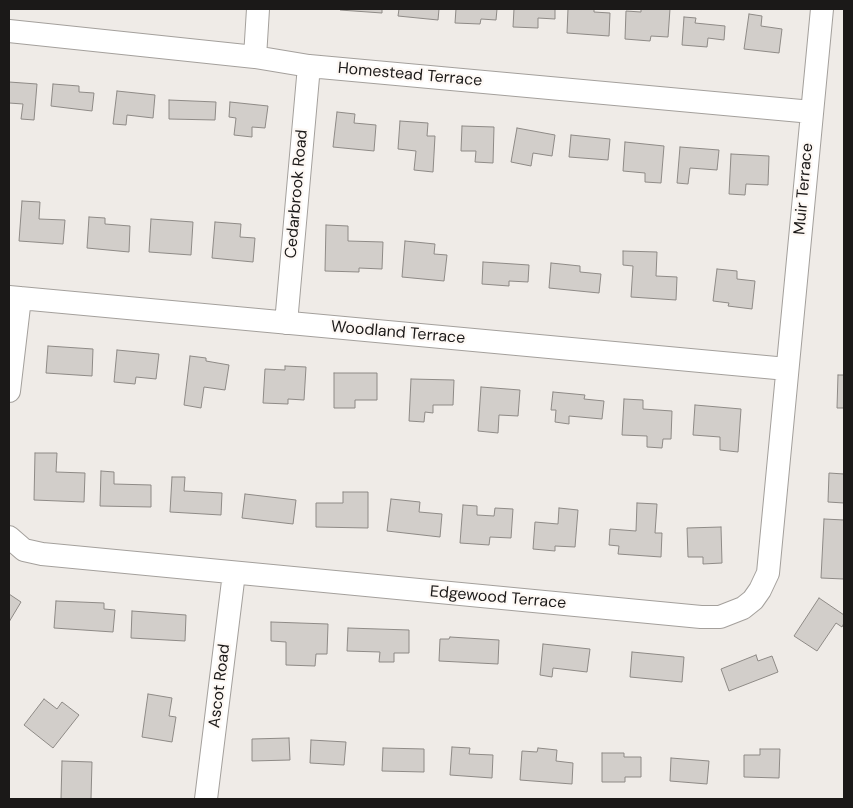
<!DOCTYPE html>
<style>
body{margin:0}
#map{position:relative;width:853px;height:808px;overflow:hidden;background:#efebe7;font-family:"DM Sans",sans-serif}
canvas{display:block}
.frame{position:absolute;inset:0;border:10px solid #1b1918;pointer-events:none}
</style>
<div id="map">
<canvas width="853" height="808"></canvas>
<div class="frame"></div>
</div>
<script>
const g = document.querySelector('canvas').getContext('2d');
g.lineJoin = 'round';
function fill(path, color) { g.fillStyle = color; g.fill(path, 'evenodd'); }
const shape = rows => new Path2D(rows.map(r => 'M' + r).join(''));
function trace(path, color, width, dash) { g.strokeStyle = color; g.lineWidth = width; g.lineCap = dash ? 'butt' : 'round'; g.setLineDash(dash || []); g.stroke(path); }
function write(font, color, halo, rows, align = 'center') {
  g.font = font + ' "DM Sans",sans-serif'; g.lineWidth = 4.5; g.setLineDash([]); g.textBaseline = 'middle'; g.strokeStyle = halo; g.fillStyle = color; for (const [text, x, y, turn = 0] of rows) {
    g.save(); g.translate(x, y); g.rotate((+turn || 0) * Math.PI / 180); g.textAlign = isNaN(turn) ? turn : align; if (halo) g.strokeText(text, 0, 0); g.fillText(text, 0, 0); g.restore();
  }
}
const building = shape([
 [340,9,382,9,382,13,340,10,340,9],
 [399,9,439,9,438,20,398,16,399,9],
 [456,9,497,9,496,20,481,19,480,24,455,23,456,9],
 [514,9,555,9,555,19,538,18,538,28,513,27,514,9],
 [568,9,594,9,594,12,610,13,609,36,567,33,568,9],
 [641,9,670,9,668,37,651,36,650,41,625,39,626,11,641,12,641,9],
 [749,14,762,16,761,26,782,29,779,53,744,49,749,14],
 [684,17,696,18,695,23,725,26,724,40,708,38,707,47,682,45,684,17],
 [9,82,37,84,34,120,21,119,23,104,9,103,9,82],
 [53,84,79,86,79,92,94,93,92,111,51,106,53,84],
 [117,91,155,95,153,118,127,115,126,125,113,124,117,91],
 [169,100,216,102,215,120,169,119,169,100],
 [230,102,268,106,265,128,252,127,252,137,234,135,236,118,229,117,230,102],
 [337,112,355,114,354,123,376,125,374,151,333,147,337,112],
 [400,121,428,123,427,136,435,136,433,172,414,170,416,151,398,149,400,121],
 [462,126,494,127,493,163,475,162,476,151,461,151,462,126],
 [517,128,555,135,552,156,533,153,531,166,511,162,517,128],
 [571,135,610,139,608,160,569,157,571,135],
 [625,142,664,146,661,183,645,182,645,173,623,171,625,142],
 [680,147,719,150,717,170,690,168,688,184,677,183,680,147],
 [731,154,769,156,768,185,746,184,745,195,729,194,731,154],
 [22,201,40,202,39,219,65,220,63,244,19,241,22,201],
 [89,217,105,218,105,224,130,226,129,252,87,248,89,217],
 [151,219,193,222,191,255,149,252,151,219],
 [215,222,241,224,240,237,255,238,253,262,212,258,215,222],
 [326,225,348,226,348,241,383,242,382,269,359,268,359,272,325,271,326,225],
 [405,241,435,244,434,254,447,255,444,281,402,277,405,241],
 [623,251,657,252,656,276,677,277,676,300,631,297,633,266,623,265,623,251],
 [483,262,529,265,528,282,509,281,509,286,482,284,483,262],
 [551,263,580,266,580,272,601,274,599,293,549,288,551,263],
 [717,269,737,271,737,279,755,281,752,309,728,306,729,303,713,301,717,269],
 [48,346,93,349,92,376,46,373,48,346],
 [117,350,159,354,156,379,136,377,135,384,114,382,117,350],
 [190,356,206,358,206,361,229,365,225,390,204,387,201,408,184,405,190,356],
 [285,366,306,367,304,400,288,399,288,404,263,403,265,369,285,370,285,366],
 [334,373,377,373,377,400,355,400,355,408,334,408,334,373],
 [838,375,844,375,844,408,837,408,838,375],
 [411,379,454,380,453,405,433,405,433,413,425,412,424,422,409,421,411,379],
 [481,387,520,390,518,416,499,415,498,433,478,431,481,387],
 [553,392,585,395,584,399,604,401,602,419,569,416,569,424,555,422,556,410,551,410,553,392],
 [624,399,643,400,643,409,672,411,671,439,663,439,662,448,647,447,647,436,622,435,624,399],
 [695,405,741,409,738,452,720,450,720,437,693,435,695,405],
 [35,453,57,453,56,472,85,473,84,502,34,500,35,453],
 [844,456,844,503,828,502,829,473,844,474,844,456],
 [101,471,114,472,114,484,151,485,151,507,100,506,101,471],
 [172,477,185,477,184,491,222,493,221,515,170,512,172,477],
 [343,492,368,492,368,528,316,527,316,503,343,503,343,492],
 [245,494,296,500,293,524,242,518,245,494],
 [391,499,420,502,419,512,442,514,440,537,387,531,391,499],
 [637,503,657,504,655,533,662,533,661,557,618,554,619,546,609,545,610,529,636,531,637,503],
 [463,505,477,506,477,515,494,516,495,508,513,509,511,538,490,537,489,545,460,543,463,505],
 [559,508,578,510,575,547,555,546,555,551,533,549,535,522,558,524,559,508],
 [824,519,844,520,844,579,821,578,824,519],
 [721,527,722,563,703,564,703,557,688,557,687,528,721,527],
 [9,594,21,602,9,622,9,594],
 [819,598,844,615,844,623,842,627,836,623,817,651,794,636,819,598],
 [56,601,104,603,104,609,115,610,113,632,54,628,56,601],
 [132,611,186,615,185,641,131,638,132,611],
 [271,622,328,624,327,654,316,654,315,666,286,665,286,642,271,641,271,622],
 [348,628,409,630,409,653,394,653,394,662,379,662,380,652,347,651,348,628],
 [450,637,499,640,498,664,439,661,440,639,449,639,450,637],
 [543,644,590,649,587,672,553,668,552,677,540,675,543,644],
 [632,652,684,657,682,682,630,677,632,652],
 [756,655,758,661,772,656,778,672,729,691,721,669,756,655],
 [148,694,172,698,169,716,176,717,172,742,142,737,148,694],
 [44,699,57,709,62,702,79,715,53,748,24,725,44,699],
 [289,738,290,760,252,761,252,739,289,738],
 [311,740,346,742,344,765,310,763,311,740],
 [452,747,470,748,469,754,493,755,492,778,450,775,452,747],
 [383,748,424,749,424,772,382,771,383,748],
 [538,748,557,750,556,761,573,763,572,784,520,780,522,751,537,752,538,748],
 [760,749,780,749,779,778,744,777,744,755,760,755,760,749],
 [602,753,624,753,624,757,641,757,641,777,625,777,625,782,602,782,602,753],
 [671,758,709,761,707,784,670,781,671,758],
 [62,761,92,762,91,799,61,799,62,761]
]);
const minor = shape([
 [9,31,255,57,309,66,812,112],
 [255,57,258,9],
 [9,297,787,369],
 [286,323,309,66],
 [9,391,20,298],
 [9,537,24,550,42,554,701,617,720,617,743,608,753,600,760,590,768,573,822,9],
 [206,799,234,573]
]);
const streetNames = [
 ["Homestead Terrace",410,75,5],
 ["Muir Terrace",804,189,-85],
 ["Cedarbrook Road",297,194,-85],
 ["Woodland Terrace",398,333,5],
 ["Edgewood Terrace",498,598,5],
 ["Ascot Road",220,686,-83]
];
fill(building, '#d2ceca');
trace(building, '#8e8a86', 1);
trace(minor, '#a4a09c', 24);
trace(minor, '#fff', 22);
write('16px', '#1b1918', '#fdf8f4', streetNames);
</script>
